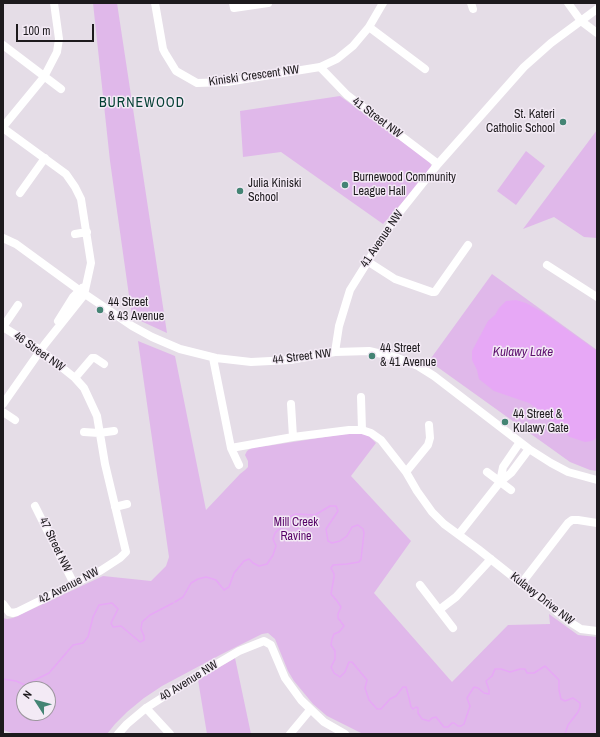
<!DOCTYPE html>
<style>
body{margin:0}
#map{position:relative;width:600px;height:737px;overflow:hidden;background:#e5dde7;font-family:"Archivo Narrow",sans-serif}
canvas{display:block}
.frame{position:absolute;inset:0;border:4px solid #1d1a1d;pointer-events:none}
.north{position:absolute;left:16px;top:681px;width:40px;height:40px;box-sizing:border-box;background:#f3eaf5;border:1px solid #9d979f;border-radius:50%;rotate:306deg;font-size:11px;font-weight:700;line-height:16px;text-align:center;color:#1d1a1d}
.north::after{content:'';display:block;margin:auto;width:14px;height:18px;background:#448474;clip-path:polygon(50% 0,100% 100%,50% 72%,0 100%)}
.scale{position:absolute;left:16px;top:24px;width:78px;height:18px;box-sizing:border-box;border:2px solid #1d1a1d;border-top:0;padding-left:5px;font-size:12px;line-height:14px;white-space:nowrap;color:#1d1a1d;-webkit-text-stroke:3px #f3eaf5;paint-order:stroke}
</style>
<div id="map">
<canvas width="600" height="737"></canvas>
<div class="frame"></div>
<div class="north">N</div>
<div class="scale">100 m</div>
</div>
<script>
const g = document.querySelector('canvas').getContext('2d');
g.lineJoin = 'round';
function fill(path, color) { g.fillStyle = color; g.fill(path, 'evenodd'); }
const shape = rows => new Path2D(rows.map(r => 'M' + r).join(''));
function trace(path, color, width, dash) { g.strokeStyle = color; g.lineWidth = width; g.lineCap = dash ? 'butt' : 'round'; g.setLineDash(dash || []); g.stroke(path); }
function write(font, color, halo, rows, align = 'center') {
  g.font = font + ' "Archivo Narrow",sans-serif'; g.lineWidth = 3; g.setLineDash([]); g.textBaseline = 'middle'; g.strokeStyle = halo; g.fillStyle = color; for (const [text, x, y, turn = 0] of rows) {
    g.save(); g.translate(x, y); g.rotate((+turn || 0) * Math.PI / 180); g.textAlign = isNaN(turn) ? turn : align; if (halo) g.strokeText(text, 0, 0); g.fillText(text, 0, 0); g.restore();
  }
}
const green = shape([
 [93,3,117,3,167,333,132,317,110,161],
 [340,96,430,162,432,169,383,224,281,152,243,157,240,111],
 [597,130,597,238,584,237,554,217,523,229],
 [526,151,545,166,516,205,497,191],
 [492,274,597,350,597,471,590,470,570,462,429,361],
 [138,341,175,356,206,510,240,474,245,470,248,467,248,461,245,455,247,451,253,447,267,446,358,432,369,436,376,443,351,476,411,541,374,593,452,682,508,625,550,624,549,614,578,635,597,637,597,734,363,734,327,716,313,704,294,681,288,671,275,639,268,633,262,634,220,655,162,686,144,698,127,712,115,724,107,734,15,734,3,730,3,627,4,627,3,618,7,619,13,618,103,576,151,581,166,566,169,557],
 [24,689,48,689,48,713,24,713],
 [235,658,251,734,207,734,198,680]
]);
const water = shape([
 [516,300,526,303,542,312,597,351,597,437,592,441,585,442,570,437,554,425,543,413,529,403,494,391,479,379,477,370,472,360,472,351,488,321,495,315,499,308,506,301]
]);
const stream = shape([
 [175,602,183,597,191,583,198,579,206,577,216,580,224,590,229,587,234,573,244,561,249,559,253,563,259,566,267,564,273,555,276,546,273,539,275,533,279,529,284,530,292,539,297,539,300,535,298,529,289,520,290,517,291,516,296,514,315,515,330,506,336,506,338,511,326,529,328,541,332,543,340,541,347,536,352,527,358,525,363,529,364,533,361,559,359,562,347,564,333,565,331,568,334,574,334,577,331,594,337,601,341,607,338,614,338,618,344,626,339,632,334,634,332,639,331,645,335,651,335,659,331,667,334,673,340,677,345,672,349,662,352,662,367,680,365,688,369,700,377,709,381,709,390,699,396,696,403,687,406,687,409,698,411,707,413,709,416,707,418,708,418,713,422,719,429,721,432,718,436,717,444,727,448,727,452,723,454,723,458,726,461,726,464,724,470,706,467,698,474,687,478,688,484,693,489,694,489,690,486,681,492,676,495,669,501,669,510,672,520,669,525,669,527,673,534,673,545,666,559,680,559,690,561,699,565,701,573,698,580,703,580,707,578,712,568,725,565,734],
 [3,679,16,681,25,685,49,673,73,645,83,643,88,637,93,617,99,605,112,603,118,609,111,623,113,627,121,626,140,642,144,640,144,636,141,629,142,622,150,615,173,603]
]);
const minor = shape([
 [155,3,163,49,165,53,176,71,197,83,227,82,320,67,337,59,353,46,369,27,383,3],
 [233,3,234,8,268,3],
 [471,3,473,9],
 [568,3,581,21,597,33],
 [369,27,425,69],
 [3,45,61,89],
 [320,67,347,95,438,164],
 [3,127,44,77,57,52,59,39,54,3],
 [3,128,66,174,75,187,81,199,91,263,84,295,45,344,3,404],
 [20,193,45,158],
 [75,234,87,232],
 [3,238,16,244,79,290,132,326,152,337,180,349,216,358,251,362,290,360,335,352,369,351,395,357,418,366,434,376,529,449,551,463,568,472,597,480],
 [367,261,395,279,432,292,435,292,437,289,468,245],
 [547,265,597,297],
 [58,321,73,297,82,288],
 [3,327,40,350,75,378,84,388,97,416,105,464,126,552,120,558,100,571,17,612,13,613,9,612,3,604],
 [3,327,18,305],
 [335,352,339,326,350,290,395,218,438,164,524,67,551,43,597,9],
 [213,358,231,448,239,465],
 [75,378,92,358,95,358,104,364],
 [361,397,362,430],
 [291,404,293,437],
 [3,412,15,420],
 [84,432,99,433,114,431],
 [231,448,293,437,349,430,362,430,371,433,381,440,406,472,417,491,432,512,444,524,478,549,570,622,581,629,597,631],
 [406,472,428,445,430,438,429,425],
 [487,472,511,490],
 [500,482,503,467,520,442],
 [35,506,74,584],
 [115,507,127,504],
 [459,534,500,482,511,473,529,449],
 [521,584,568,523,572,520,578,520,597,523],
 [420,585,453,628],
 [439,610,456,597,491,559],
 [146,708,170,734],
 [118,734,127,724,146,708,193,678,239,651,264,641,271,645,285,678,301,700,324,722,345,734],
 [290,734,310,710]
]);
const markers = [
 [563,122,4,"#448474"],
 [345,185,4,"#448474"],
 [240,191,4,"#448474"],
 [100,310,4,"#448474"],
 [372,356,4,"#448474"],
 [505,422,4,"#448474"]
];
const streetNames = [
 ["Kiniski Crescent NW",254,76,-8],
 ["41 Street NW",377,118,37],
 ["41 Avenue NW",382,239,-56],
 ["46 Street NW",39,352,35],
 ["44 Street NW",302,357,-7],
 ["47 Street NW",55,545,64],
 ["42 Avenue NW",69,586,-27],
 ["Kulawy Drive NW",542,599,38],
 ["40 Avenue NW",189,681,-32]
];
const poiNames = [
 ["St. Kateri",555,115,"right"],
 ["Catholic School",555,129,"right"],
 ["Burnewood Community",353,178],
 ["League Hall",353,192],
 ["Julia Kiniski",248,184],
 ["School",248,198],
 ["44 Street",108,303],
 ["& 43 Avenue",108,317],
 ["44 Street",380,349],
 ["& 41 Avenue",380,363],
 ["44 Street &",513,415],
 ["Kulawy Gate",513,429]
];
const parkNames = [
 ["Mill Creek",296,523],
 ["Ravine",296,537]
];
const waterNames = [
 ["Kulawy Lake",523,353]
];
const quarterNames = [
 ["BURNEWOOD",142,103]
];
fill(green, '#e0b8ea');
fill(water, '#e7a8f6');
trace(stream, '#e7a8f6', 1.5);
trace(minor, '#fff', 8);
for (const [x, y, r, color] of markers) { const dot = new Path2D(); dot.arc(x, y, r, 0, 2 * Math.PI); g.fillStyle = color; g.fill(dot); trace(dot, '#f3eaf5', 1.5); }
write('12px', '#1d1a1d', '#f3eaf5', streetNames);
write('12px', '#1d1a1d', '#f3eaf5', poiNames, 'left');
write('12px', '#560266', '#f3eaf5', parkNames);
write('italic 13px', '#5e106f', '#f3eaf5', waterNames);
g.letterSpacing = '1px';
write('14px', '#064035', '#f3eaf5', quarterNames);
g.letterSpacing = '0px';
</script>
